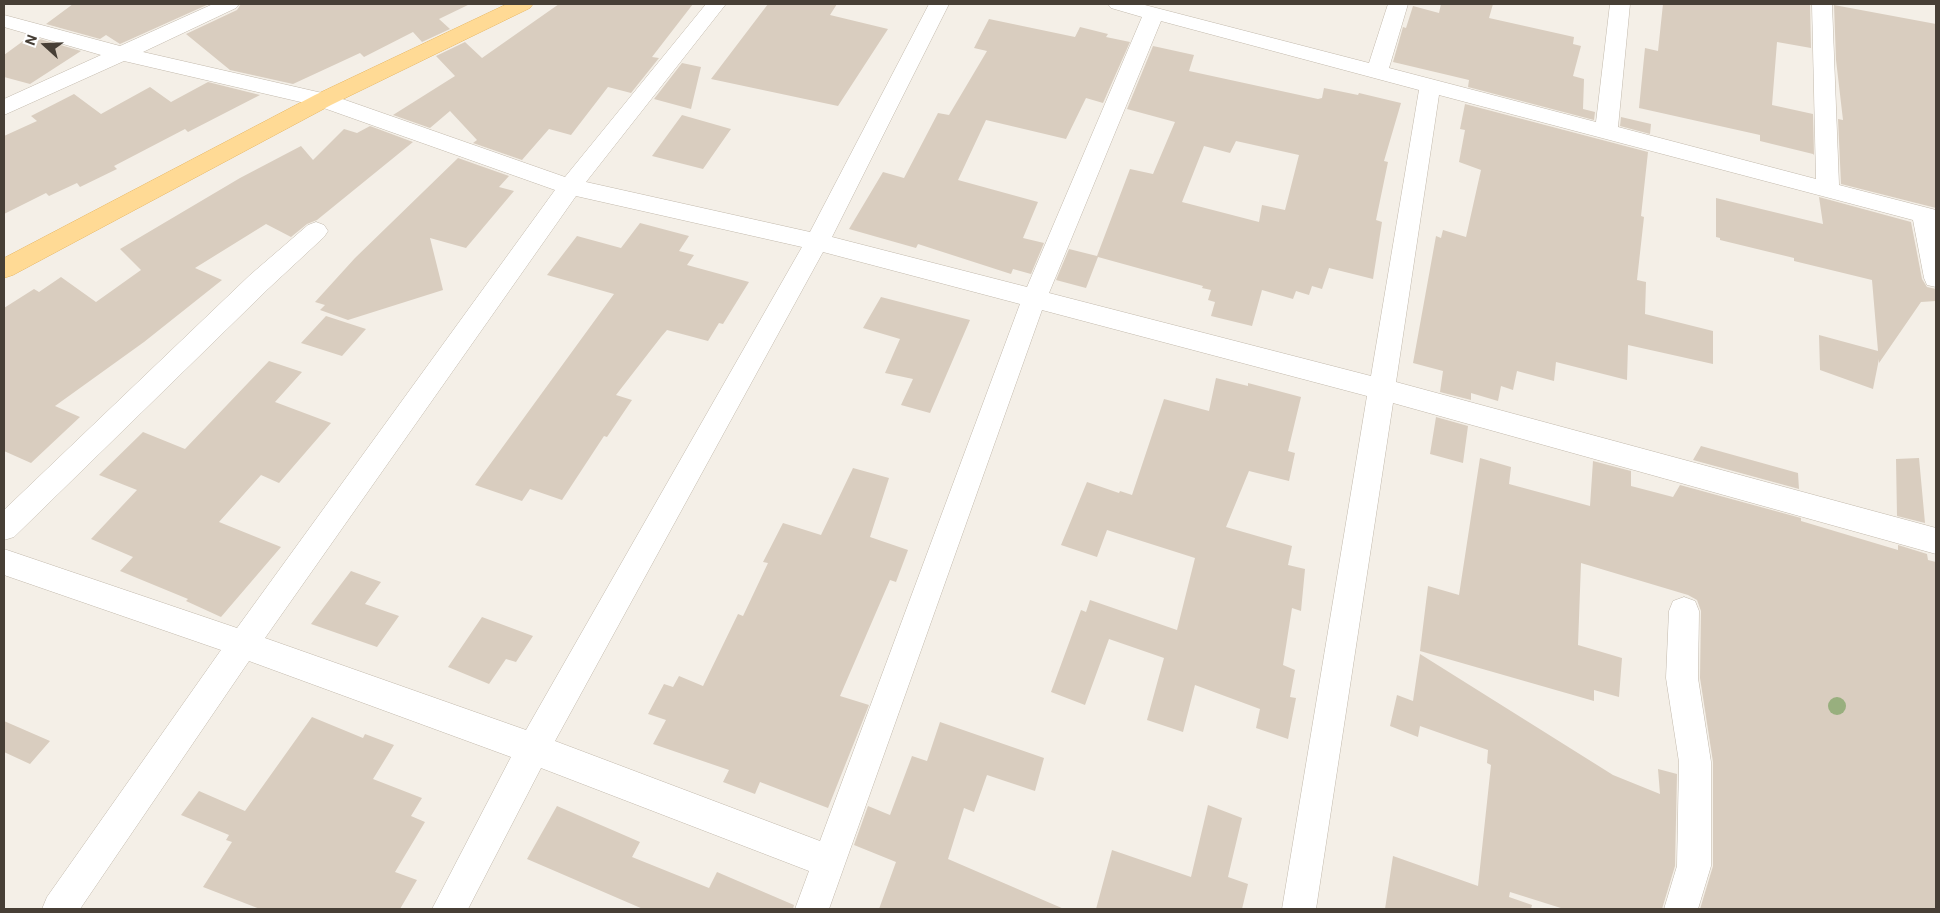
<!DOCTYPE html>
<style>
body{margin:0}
#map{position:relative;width:1940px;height:913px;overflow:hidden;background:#f4efe7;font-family:Roboto,sans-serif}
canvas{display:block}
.frame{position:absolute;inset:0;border:5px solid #473f36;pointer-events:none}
.north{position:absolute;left:20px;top:20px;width:50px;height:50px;-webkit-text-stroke:4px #fff;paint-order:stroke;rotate:290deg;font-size:14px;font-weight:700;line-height:20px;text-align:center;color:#473f36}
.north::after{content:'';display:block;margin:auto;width:18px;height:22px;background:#473f36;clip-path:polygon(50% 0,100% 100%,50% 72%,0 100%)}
</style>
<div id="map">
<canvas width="1940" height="913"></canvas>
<div class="frame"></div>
<div class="north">N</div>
</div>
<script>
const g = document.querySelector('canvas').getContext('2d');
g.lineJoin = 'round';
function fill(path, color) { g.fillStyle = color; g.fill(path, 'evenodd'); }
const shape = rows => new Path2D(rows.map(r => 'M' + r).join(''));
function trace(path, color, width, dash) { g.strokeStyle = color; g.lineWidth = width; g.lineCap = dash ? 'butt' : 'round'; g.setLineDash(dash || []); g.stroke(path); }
const building = shape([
 [73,4,209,4,120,44,106,35,100,39,46,24],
 [241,4,470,4,439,19,450,29,422,42,413,32,364,57,360,53,293,84,230,70,186,34,237,10],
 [559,4,693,4,652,57,659,58,631,93,608,87,571,135,549,129,522,160,473,143,477,140,450,111,430,128,393,115,455,76,436,56,465,42,482,58],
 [768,4,837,4,830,15,888,29,838,106,711,79],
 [1441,4,1493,4,1489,18,1574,37,1573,44,1581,46,1573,76,1584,79,1583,109,1595,112,1594,120,1468,87,1469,80,1393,62,1403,27,1406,28,1413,6,1439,13],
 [1663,4,1810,4,1811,48,1777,42,1772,105,1813,114,1814,155,1813,154,1760,141,1760,135,1639,108,1645,48,1658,51],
 [1834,5,1936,24,1936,208,1841,184,1838,119,1843,120,1836,60],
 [989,19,1075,37,1080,27,1108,34,1106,37,1130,42,1103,103,1086,98,1066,139,986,120,958,180,1038,202,1023,238,1044,243,1031,274,1013,269,1011,274,918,244,916,248,849,229,883,172,904,178,938,113,949,115,987,51,974,48],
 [30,36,81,51,30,84,4,77,4,55],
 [1153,46,1194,55,1189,71,1318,99,1322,98,1324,88,1358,95,1359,93,1401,103,1384,161,1388,162,1376,220,1382,222,1373,279,1329,268,1322,289,1312,286,1309,295,1296,291,1293,299,1262,290,1252,326,1211,316,1215,302,1208,300,1211,290,1202,288,1203,286,1098,257,1086,288,1056,280,1069,249,1097,256,1130,169,1153,174,1175,122,1127,109],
 [1236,141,1299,155,1285,210,1262,205,1259,222,1182,202,1204,146,1230,153],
 [682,63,701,67,691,109,654,99],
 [208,82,260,95,188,132,185,129,114,166,117,169,80,187,77,183,49,196,46,193,4,214,4,136,37,121,31,116,74,94,101,114,150,87,171,102],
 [1465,104,1648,152,1641,216,1644,217,1637,280,1646,282,1645,314,1713,331,1713,364,1628,345,1627,380,1556,362,1554,381,1517,371,1513,390,1501,386,1498,401,1471,393,1471,400,1440,392,1443,371,1413,363,1436,236,1441,238,1443,230,1466,237,1481,170,1459,162,1465,130,1460,129],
 [682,115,731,129,703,169,652,156],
 [1621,117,1651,124,1650,134,1620,126],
 [370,126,413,142,317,220,307,224,291,237,266,224,195,268,222,280,144,342,55,406,80,417,31,463,4,451,4,308,34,289,39,292,61,277,96,302,141,270,120,249,240,178,301,146,313,160,344,129,357,133],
 [458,158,509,176,499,187,514,191,466,248,430,238,443,290,348,320,320,310,325,305,315,302,355,258],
 [1819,197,1911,222,1922,279,1927,287,1936,289,1936,301,1921,302,1879,363,1879,359,1873,389,1820,370,1819,335,1878,351,1872,280,1794,261,1794,258,1720,240,1720,238,1716,237,1716,198,1823,224],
 [640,223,689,236,679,251,694,255,687,265,749,282,723,324,719,323,708,341,667,330,661,337,616,395,632,400,607,437,604,436,562,500,530,489,522,501,475,485,614,294,547,275,577,236,621,248],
 [881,297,970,320,930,413,901,405,913,379,885,373,900,339,863,328],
 [326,316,366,329,342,356,301,343],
 [269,361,302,372,275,402,331,423,279,483,261,475,219,522,281,547,221,617,186,601,188,599,120,571,133,557,91,539,137,490,99,475,143,432,185,449],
 [1216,378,1248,386,1248,383,1301,397,1288,451,1295,453,1289,481,1249,471,1226,527,1292,546,1288,565,1305,569,1301,611,1292,608,1283,665,1295,670,1290,697,1296,698,1288,739,1256,728,1260,709,1195,685,1183,732,1147,720,1164,658,1109,639,1085,705,1051,692,1081,610,1086,612,1090,600,1177,630,1195,558,1107,530,1097,557,1061,545,1087,482,1119,493,1120,491,1132,495,1164,399,1209,411],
 [1436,417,1468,426,1463,463,1430,454],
 [1701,446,1798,473,1799,489,1693,460],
 [1480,458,1511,467,1509,484,1590,506,1593,461,1631,471,1631,486,1673,497,1680,485,1801,518,1801,521,1898,550,1898,545,1927,554,1928,560,1936,562,1936,909,1700,909,1713,866,1713,762,1700,678,1701,611,1697,600,1688,595,1581,563,1578,645,1622,658,1619,697,1594,690,1594,701,1420,651,1428,586,1459,595],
 [1919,458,1925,523,1897,516,1896,459],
 [853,468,889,478,870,537,908,550,896,582,890,580,840,696,869,705,828,808,760,782,755,794,723,782,729,770,653,744,666,720,648,714,664,684,673,687,679,676,703,686,738,614,743,616,768,563,763,562,783,523,821,535],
 [351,571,381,582,365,604,399,616,377,647,311,624],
 [482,617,533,636,516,662,506,659,489,684,448,667],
 [1420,654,1613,775,1660,794,1658,769,1677,774,1675,866,1662,909,1564,909,1510,892,1509,897,1532,905,1531,909,1385,909,1393,856,1478,886,1491,765,1487,763,1488,750,1420,726,1418,737,1390,726,1397,695,1413,701],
 [312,717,363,738,365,734,394,745,373,779,422,798,411,816,425,822,395,872,417,880,400,909,260,909,203,887,232,842,226,840,229,835,181,815,199,791,245,811],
 [4,721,50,741,30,764,4,752],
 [940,722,1044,758,1035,791,987,775,974,812,964,808,948,859,1064,909,879,909,896,862,854,845,868,806,890,815,912,756,927,761],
 [1208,805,1242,818,1228,877,1248,884,1242,909,1096,909,1112,850,1191,877],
 [557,806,640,842,632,857,709,888,717,872,794,905,793,909,643,909,527,859]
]);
const minor = shape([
 [213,4,239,4,236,8,143,52,331,95,565,177,706,4,726,4,586,182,810,232,929,4,949,4,832,237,1027,287,1142,17,1111,8,1108,4,1141,4,1369,63,1388,4,1408,4,1389,68,1596,122,1610,4,1630,4,1618,127,1816,179,1812,4,1832,4,1839,185,1936,210,1936,287,1927,285,1924,278,1913,220,1439,95,1396,382,1936,528,1936,554,1393,403,1316,909,1282,909,1367,396,1042,310,829,909,795,909,809,871,541,768,468,909,432,909,511,757,249,661,80,909,42,909,47,897,221,650,4,575,4,549,237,628,555,190,318,106,124,61,4,115,4,99,101,55,4,27,4,15,120,46,213,4],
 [1161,21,1419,90,1371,376,1049,293,1161,21],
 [576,196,802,247,526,730,265,638,576,196],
 [823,252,1020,304,820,841,555,741,823,252],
 [316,222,324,225,328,231,324,237,268,289,14,537,4,540,4,510,250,275,308,225,316,222],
 [1684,597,1695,601,1699,611,1698,678,1711,762,1711,866,1698,909,1664,909,1677,866,1679,762,1666,678,1669,611,1673,601,1684,597]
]);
const major = shape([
 [507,4,533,4,530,8,331,105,13,275,4,278,4,258,315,95,507,4]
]);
const trees = [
 [1837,706]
];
fill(building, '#d9cdbf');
trace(minor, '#c2b9ac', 1);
trace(major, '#e6b663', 1);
fill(minor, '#fff');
fill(major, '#ffda95');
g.fillStyle = '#98af7e';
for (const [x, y] of trees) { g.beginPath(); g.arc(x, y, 9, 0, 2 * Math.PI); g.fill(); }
</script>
